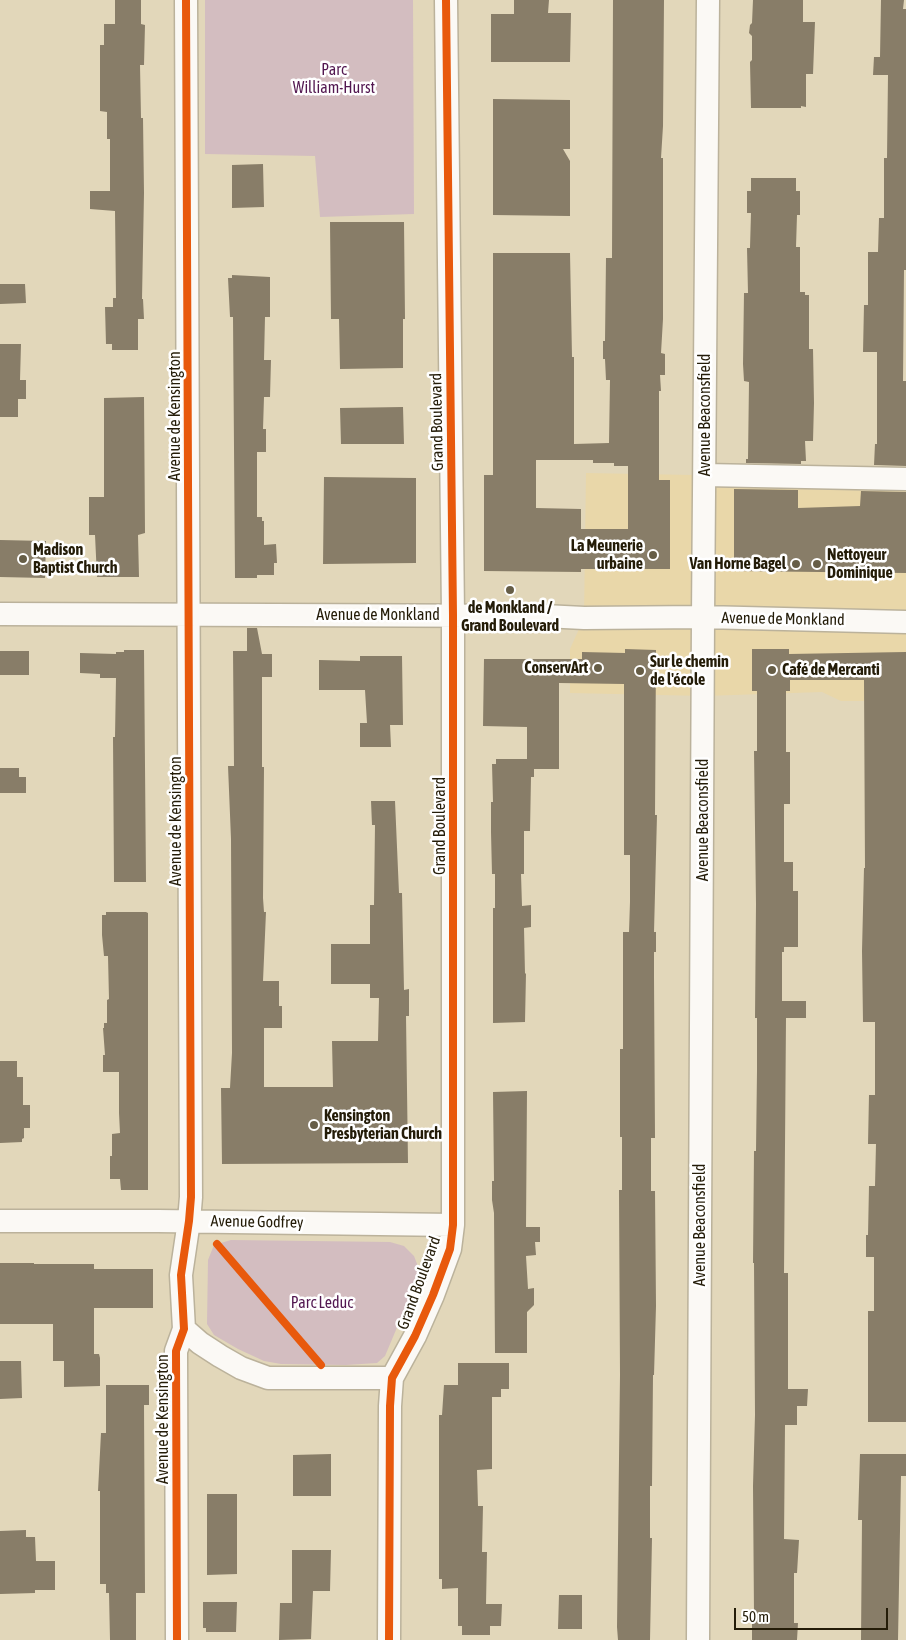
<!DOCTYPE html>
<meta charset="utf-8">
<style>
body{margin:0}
#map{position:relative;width:906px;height:1640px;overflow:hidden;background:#e2d7ba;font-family:"Asap Condensed",sans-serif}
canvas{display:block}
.scale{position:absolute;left:734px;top:1608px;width:154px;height:22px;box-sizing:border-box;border:2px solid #241c08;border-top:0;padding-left:6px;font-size:15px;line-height:18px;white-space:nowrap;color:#241c08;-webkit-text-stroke:4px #fff;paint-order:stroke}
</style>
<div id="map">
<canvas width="906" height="1640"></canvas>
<div class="scale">50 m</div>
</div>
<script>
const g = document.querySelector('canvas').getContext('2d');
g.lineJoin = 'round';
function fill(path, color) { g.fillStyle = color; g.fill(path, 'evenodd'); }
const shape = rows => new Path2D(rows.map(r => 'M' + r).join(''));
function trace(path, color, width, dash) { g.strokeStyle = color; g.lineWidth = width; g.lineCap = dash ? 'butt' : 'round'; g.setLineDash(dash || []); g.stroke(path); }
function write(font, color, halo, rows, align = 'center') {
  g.font = font + ' "Asap Condensed",sans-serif'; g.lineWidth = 5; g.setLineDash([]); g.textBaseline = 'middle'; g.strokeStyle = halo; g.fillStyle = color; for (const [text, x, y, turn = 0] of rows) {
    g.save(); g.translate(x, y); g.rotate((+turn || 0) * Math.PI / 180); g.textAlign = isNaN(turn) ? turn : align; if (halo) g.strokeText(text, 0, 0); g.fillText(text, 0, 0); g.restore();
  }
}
const built = shape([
 [586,473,906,479,906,701,841,701,822,692,704,696,570,693,570,649,584,618]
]);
const green = shape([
 [205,0,413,0,414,214,320,217,315,156,205,154],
 [231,1240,390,1242,404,1246,414,1256,419,1269,417,1280,385,1356,377,1363,346,1365,281,1364,264,1361,238,1349,214,1335,207,1324,208,1260,214,1245]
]);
const building = shape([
 [115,0,141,0,141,24,145,25,144,65,140,65,141,118,143,118,144,193,142,299,143,299,144,319,138,319,138,350,112,350,112,344,106,344,105,307,113,307,113,298,116,298,115,211,90,209,90,191,110,191,110,139,107,139,107,112,100,111,100,45,104,45,104,24,115,24],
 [514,0,549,0,548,13,571,13,570,62,491,62,491,14,514,14],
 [613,0,664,0,663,126,661,158,663,158,663,319,661,353,665,354,665,375,660,375,661,391,659,391,659,480,670,480,670,569,581,569,581,572,484,571,484,475,493,475,493,253,570,253,572,357,574,357,574,444,609,443,610,380,606,380,605,359,603,359,603,341,605,341,606,258,612,258],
 [536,460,593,460,593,463,614,463,614,466,628,466,628,529,581,529,581,509,536,508],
 [753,0,803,0,803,22,815,22,813,74,806,74,806,107,801,106,801,108,751,108,750,62,752,60,752,36,749,33,750,25,752,23],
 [881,0,904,0,903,9,906,9,906,270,904,270,903,381,906,381,906,466,874,465,875,444,877,444,877,352,863,352,864,305,868,305,868,252,878,252,879,218,884,218,884,158,887,158,888,75,873,75,874,57,880,57],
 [493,99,570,100,570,149,563,149,570,161,570,216,493,215],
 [263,164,264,207,232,208,232,165],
 [751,178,796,178,796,191,800,191,800,215,797,215,796,247,800,247,800,292,805,292,805,295,809,295,809,349,813,349,814,403,813,441,805,441,806,461,801,461,801,464,746,463,746,459,748,459,749,382,744,381,743,364,744,293,748,293,747,248,750,248,751,213,747,213,747,191,751,191],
 [330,222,404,222,405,319,403,319,403,368,340,369,339,319,331,319],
 [232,275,270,277,270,317,265,317,264,360,271,360,270,397,264,397,263,429,266,429,266,452,257,452,257,517,262,517,262,521,264,521,264,545,276,544,277,563,274,563,274,575,257,575,257,578,235,578,233,317,230,317,228,278,232,278],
 [0,284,25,284,26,303,0,304],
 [0,344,21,344,20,380,26,380,26,399,18,399,18,417,0,417],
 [144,397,145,533,138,535,139,577,97,577,95,535,89,535,89,497,104,497,104,398],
 [403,407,404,444,341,444,340,408],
 [324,477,416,478,416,563,323,564],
 [734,489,798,490,798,508,860,506,861,491,906,492,906,573,734,571],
 [0,540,46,541,45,578,0,577],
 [247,628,257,628,262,654,272,654,272,677,262,677,262,767,264,767,263,898,264,912,266,912,263,981,279,981,279,1006,282,1006,282,1028,264,1028,264,1087,333,1087,332,1041,378,1041,379,998,370,998,370,984,331,984,331,944,370,944,370,905,374,905,375,825,372,825,371,801,395,801,399,893,402,893,404,990,409,989,409,1016,406,1016,408,1163,222,1164,221,1088,230,1088,232,1053,231,839,228,766,234,766,233,651,247,651],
 [625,649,656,650,655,815,657,815,654,932,656,932,656,952,654,952,654,977,655,1138,651,1138,651,1191,655,1191,656,1306,654,1375,653,1375,652,1486,650,1486,650,1538,652,1538,650,1640,618,1640,617,1627,620,1375,619,1190,622,1190,622,1137,620,1137,620,1049,623,1049,623,932,629,932,630,902,630,855,624,855,624,684,559,683,559,769,534,769,534,777,531,777,530,831,524,831,524,874,521,874,522,906,531,905,531,927,524,928,525,974,526,973,525,1022,493,1023,493,908,495,908,495,874,492,874,491,832,491,802,493,802,492,764,496,764,496,759,527,759,527,727,483,726,484,659,582,659,582,652,625,653],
 [752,649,789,649,789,654,906,652,906,1422,868,1422,868,1311,874,1311,874,1257,866,1257,866,1235,868,1235,869,1186,875,1186,876,1144,868,1144,869,1095,875,1095,875,1022,863,1022,862,951,864,868,865,868,864,680,790,680,790,691,786,691,786,752,790,752,790,804,784,804,784,862,793,862,793,891,798,891,798,947,784,947,784,952,782,952,782,1001,806,1001,806,1018,786,1018,784,1273,788,1273,788,1389,808,1389,807,1406,797,1406,797,1425,785,1425,784,1539,799,1540,797,1573,794,1573,794,1623,798,1623,797,1640,752,1640,752,1614,754,1614,753,1486,755,1415,754,1263,753,1263,754,1151,756,1151,757,1071,757,1018,755,1018,756,904,754,751,757,751,757,691,752,691],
 [124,650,144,650,146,882,114,882,113,737,115,737,116,678,100,678,100,674,80,673,80,653,116,654,116,652,124,652],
 [0,651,29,651,29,675,0,675],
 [360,656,402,656,403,725,390,725,391,747,360,747,360,723,367,723,365,690,319,690,319,660,360,661],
 [0,768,19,768,19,777,26,777,26,793,0,793],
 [106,912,146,912,148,913,148,1190,121,1190,120,1179,110,1179,110,1156,112,1156,112,1134,120,1133,119,1113,119,1072,103,1072,103,1055,105,1055,103,1028,104,1028,104,1023,107,1023,107,1000,109,999,108,956,104,956,102,935,102,915,106,915],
 [0,1061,17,1061,17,1077,23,1077,23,1105,30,1105,30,1128,24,1128,24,1138,22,1139,22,1142,0,1143],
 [527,1091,526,1227,540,1227,540,1242,535,1242,536,1255,526,1256,528,1289,534,1288,534,1305,527,1312,527,1353,495,1353,494,1213,492,1200,492,1181,494,1181,493,1092],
 [0,1263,34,1263,34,1264,94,1264,94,1269,153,1269,153,1308,94,1308,94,1354,99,1354,100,1358,100,1386,64,1387,64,1361,53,1361,53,1324,0,1324],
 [0,1361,21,1361,22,1398,0,1399],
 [458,1363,509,1363,509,1389,501,1389,501,1397,492,1397,492,1469,477,1470,478,1506,483,1506,482,1552,487,1552,486,1604,502,1604,501,1626,490,1626,490,1635,462,1635,462,1626,458,1626,458,1588,442,1589,442,1579,439,1579,439,1415,442,1415,444,1385,458,1385],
 [106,1385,149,1385,149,1405,144,1405,145,1593,136,1593,136,1640,110,1640,109,1593,106,1593,106,1584,100,1584,100,1491,98,1491,101,1433,106,1433],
 [331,1454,331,1496,293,1496,293,1455],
 [860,1454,906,1454,906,1476,901,1476,898,1640,861,1640,862,1520,858,1520],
 [207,1494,237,1494,237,1574,207,1575],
 [26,1530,26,1537,35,1537,36,1561,55,1561,55,1590,35,1590,35,1593,0,1594,0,1531],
 [292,1550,331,1550,330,1591,313,1591,311,1639,279,1640,280,1603,292,1603],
 [559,1595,582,1595,582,1629,558,1629],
 [203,1602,237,1602,236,1632,206,1632,206,1628,203,1628]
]);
const minor = shape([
 [705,475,906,479],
 [0,614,544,616,584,618,703,617,906,622],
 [0,1221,158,1221,453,1225],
 [184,1329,200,1343,220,1356,241,1368,268,1378,392,1378],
 [177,1640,176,1351,184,1329,181,1275,189,1221,191,1197,186,0],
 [389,1640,390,1406,392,1378,415,1336,433,1295,450,1249,453,1225,453,615,446,0],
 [698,1640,703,617,708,0]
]);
const cycleway = shape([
 [217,1244,321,1365],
 [177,1640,176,1351,184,1329,181,1275,189,1221,191,1197,186,0],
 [389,1640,390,1406,392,1378,415,1336,433,1295,450,1249,453,1225,453,615,446,0]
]);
const markers = [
 [653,555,5,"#665d46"],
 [23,559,5,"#665d46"],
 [796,564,5,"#665d46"],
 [817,564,5,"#665d46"],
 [510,590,5,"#665d46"],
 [598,668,5,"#665d46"],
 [772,670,5,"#665d46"],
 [640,671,5,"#665d46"],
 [314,1125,5,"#665d46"]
];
const parkNames = [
 ["Parc",334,70],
 ["William-Hurst",334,88],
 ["Parc Leduc",322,1303]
];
const streetNames = [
 ["Avenue Beaconsfield",705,415,-90],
 ["Avenue de Kensington",175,416,-90],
 ["Grand Boulevard",437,422,-91],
 ["Avenue de Monkland",378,615],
 ["Avenue de Monkland",783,619,1],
 ["Avenue Beaconsfield",703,820,-90],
 ["Avenue de Kensington",176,821,-90],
 ["Grand Boulevard",440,826,-90],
 ["Avenue Godfrey",257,1222,1],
 ["Avenue Beaconsfield",700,1225,-90],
 ["Grand Boulevard",419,1283,-70],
 ["Avenue de Kensington",163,1419,-90]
];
const poiNames = [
 ["La Meunerie",643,546,"right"],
 ["urbaine",643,564,"right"],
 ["Madison",33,550],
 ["Baptist Church",33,568],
 ["Nettoyeur",827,555],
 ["Dominique",827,573],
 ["Van Horne Bagel",786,564,"right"],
 ["de Monkland /",510,608,"center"],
 ["Grand Boulevard",510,626,"center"],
 ["Sur le chemin",650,662],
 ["de l'école",650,680],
 ["ConservArt",588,668,"right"],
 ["Café de Mercanti",782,670],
 ["Kensington",324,1116],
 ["Presbyterian Church",324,1134]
];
fill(built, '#e9d7a9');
fill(green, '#d3bdc0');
fill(building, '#887d68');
trace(minor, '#bbb29b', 25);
trace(minor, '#fbf9f5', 22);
trace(cycleway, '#e8590c', 8);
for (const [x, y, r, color] of markers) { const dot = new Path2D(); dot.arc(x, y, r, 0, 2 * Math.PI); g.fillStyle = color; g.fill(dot); trace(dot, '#fff', 2); }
write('16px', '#521750', '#fff', parkNames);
write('16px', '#241c08', '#fff', streetNames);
write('bold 16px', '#241c08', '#fff', poiNames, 'left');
</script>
